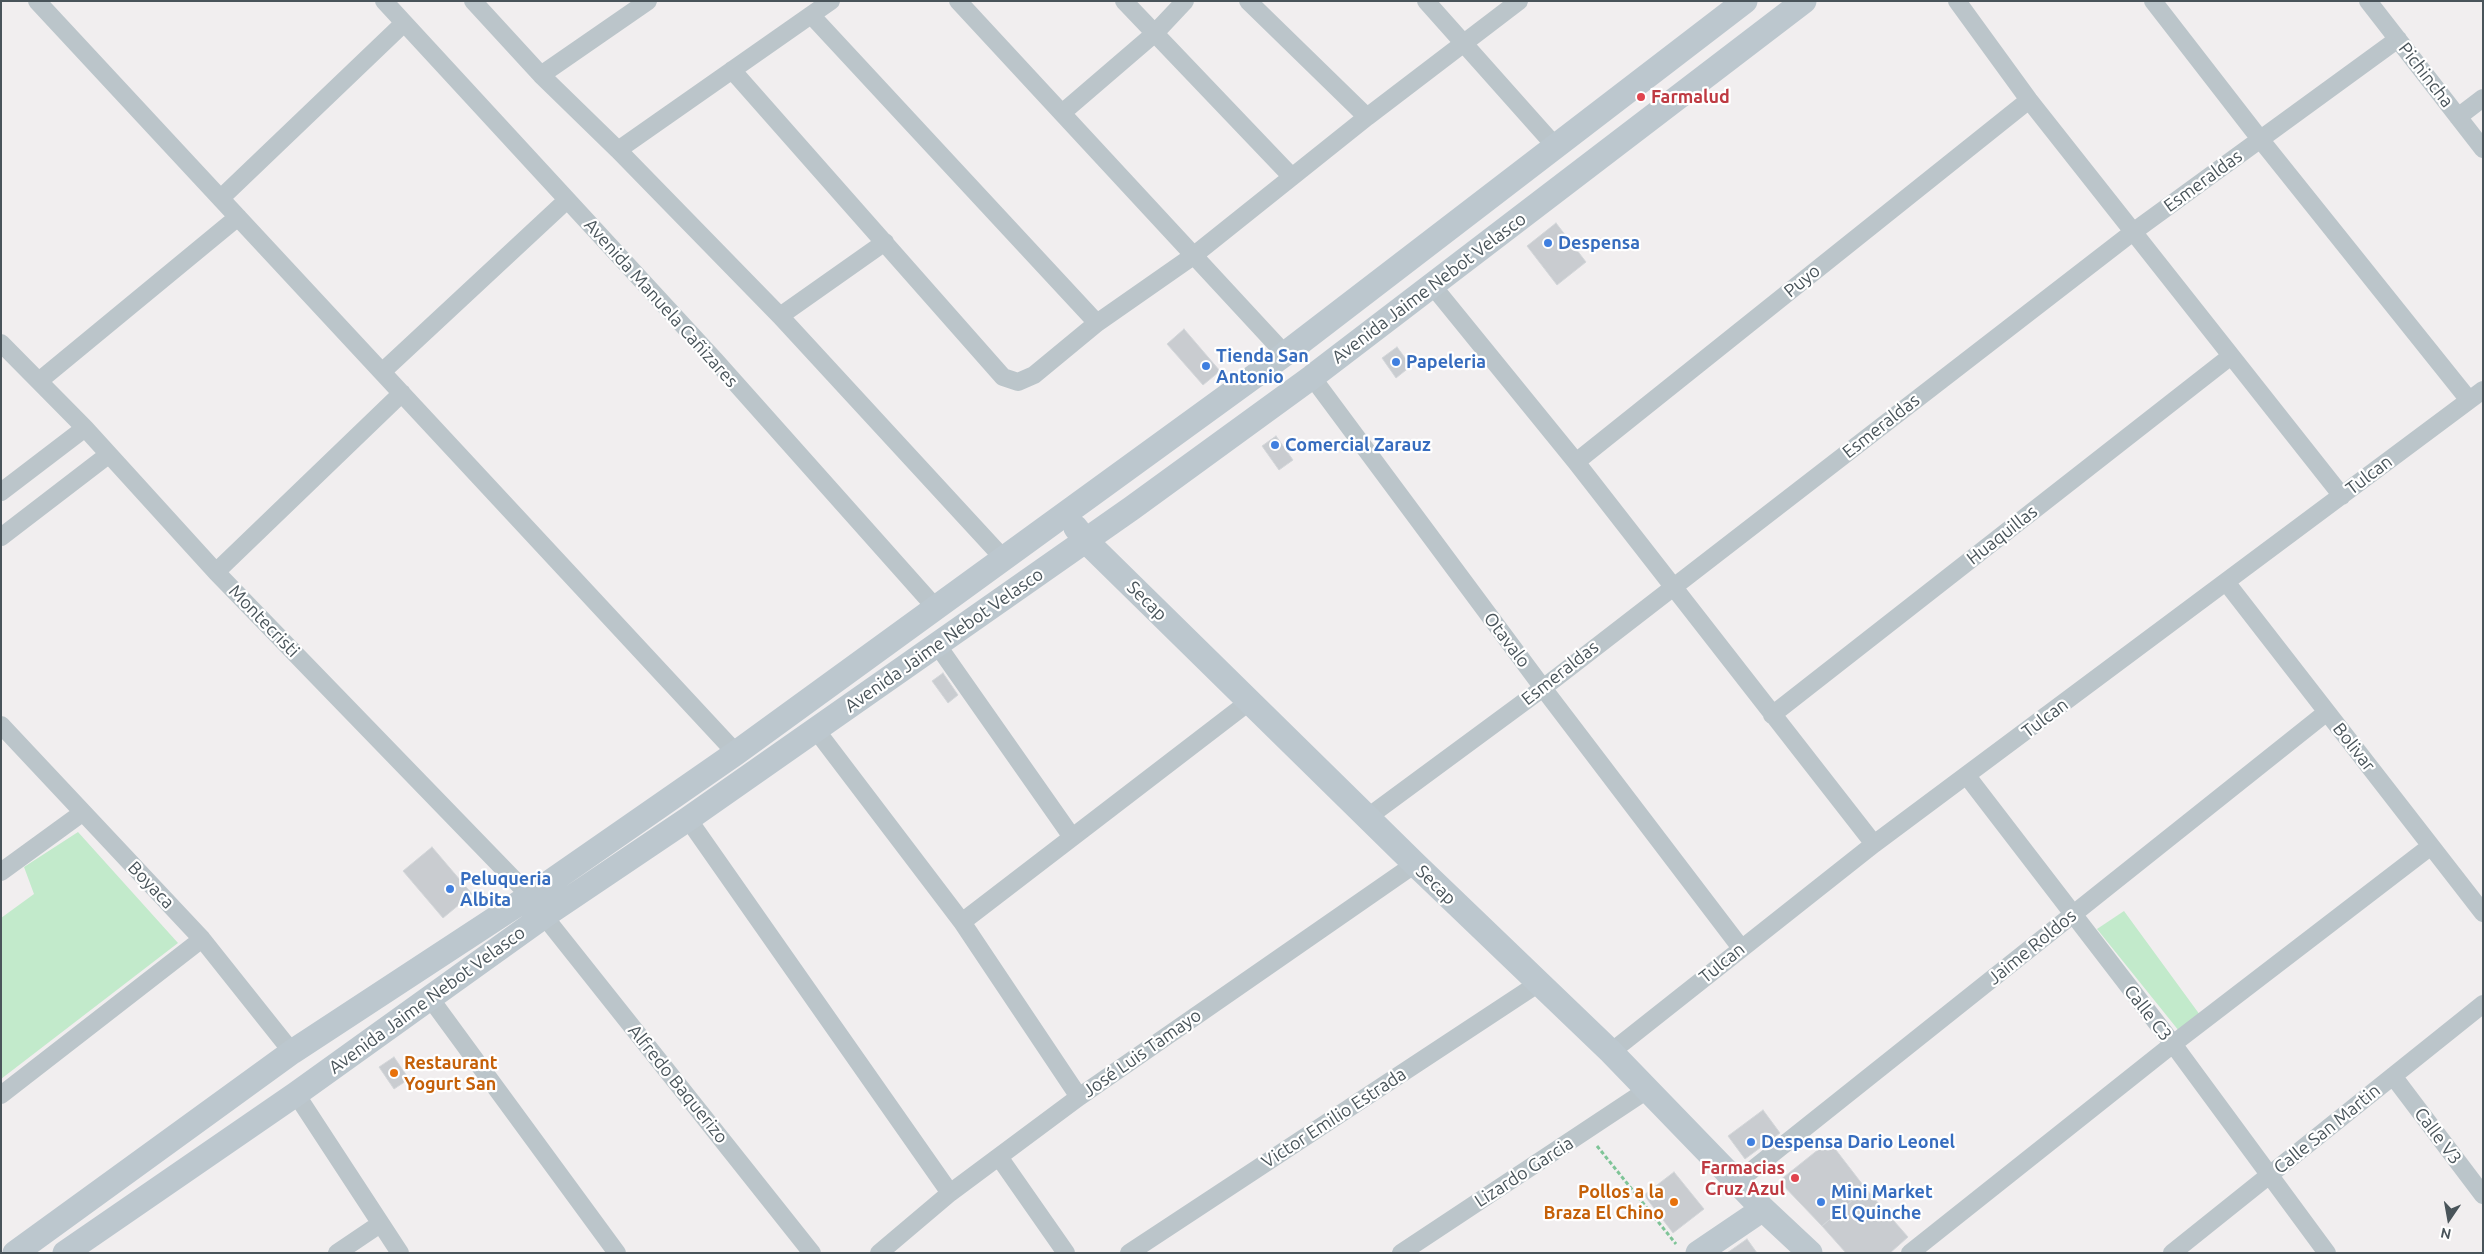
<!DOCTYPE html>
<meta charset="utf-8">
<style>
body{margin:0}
#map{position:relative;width:2484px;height:1254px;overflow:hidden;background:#f1eeef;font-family:Ubuntu,sans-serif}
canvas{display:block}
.frame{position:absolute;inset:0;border:2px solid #49545a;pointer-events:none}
.north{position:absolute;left:2424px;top:1194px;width:50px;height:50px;-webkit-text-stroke:4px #fff;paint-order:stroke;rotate:192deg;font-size:14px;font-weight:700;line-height:20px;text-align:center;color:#49545a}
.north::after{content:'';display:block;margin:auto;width:18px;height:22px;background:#49545a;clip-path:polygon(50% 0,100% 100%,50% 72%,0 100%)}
</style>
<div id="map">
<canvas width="2484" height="1254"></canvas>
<div class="frame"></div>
<div class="north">N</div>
</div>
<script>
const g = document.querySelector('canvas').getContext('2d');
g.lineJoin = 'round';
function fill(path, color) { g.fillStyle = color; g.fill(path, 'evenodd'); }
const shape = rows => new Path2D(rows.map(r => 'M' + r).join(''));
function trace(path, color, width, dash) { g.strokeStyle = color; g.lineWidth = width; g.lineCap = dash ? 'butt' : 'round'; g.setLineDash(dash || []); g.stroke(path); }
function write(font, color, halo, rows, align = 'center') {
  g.font = font + ' Ubuntu,sans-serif'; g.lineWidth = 4.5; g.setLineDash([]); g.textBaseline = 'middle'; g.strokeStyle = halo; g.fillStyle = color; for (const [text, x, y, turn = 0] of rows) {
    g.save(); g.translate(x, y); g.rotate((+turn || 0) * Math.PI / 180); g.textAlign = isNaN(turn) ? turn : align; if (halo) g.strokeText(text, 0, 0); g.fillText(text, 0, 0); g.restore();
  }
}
const green = shape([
 [78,832,178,943,1,1079,1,918,34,894,24,867],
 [2124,911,2200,1015,2179,1031,2097,929]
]);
const building = shape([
 [1556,223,1586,262,1557,285,1527,246,1556,223],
 [1184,329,1220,371,1203,385,1167,344,1184,329],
 [1397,347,1411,366,1396,378,1382,358,1397,347],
 [1276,436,1293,460,1279,470,1262,446,1276,436],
 [943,673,958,695,948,703,932,681,943,673],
 [432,847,472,894,443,918,403,871,432,847],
 [394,1057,409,1079,394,1089,379,1067,394,1057],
 [1763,1110,1780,1133,1745,1159,1728,1136,1763,1110],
 [1829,1141,1866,1189,1822,1226,1779,1181,1829,1141],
 [1674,1172,1704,1209,1673,1233,1644,1195,1674,1172],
 [1866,1189,1908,1237,1890,1253,1846,1253,1822,1226,1866,1189],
 [1747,1239,1757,1253,1727,1253,1747,1239]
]);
const path = shape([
 [1597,1146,1676,1244]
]);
const street = shape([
 [37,1,736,753],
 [384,1,715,360,935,607],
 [473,1,541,75,618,150,780,316,1004,559],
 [958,1,1285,354],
 [1124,1,1292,177],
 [1248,1,1367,117],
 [1426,1,1556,147],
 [1957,1,2029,100,2342,496],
 [2153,1,2260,139,2469,400],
 [2368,1,2483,149],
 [812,16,1097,323],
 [732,70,1003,377,1018,382,1034,375,1097,323,1193,256,1367,117,1519,1],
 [541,75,648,1],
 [1062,113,1154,34,1185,1],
 [2458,117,2483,98],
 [618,150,831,1],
 [221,198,404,23],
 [1432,285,1576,462,1874,844],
 [780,316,885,242],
 [1,343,85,428,216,572,530,896],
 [382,372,567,200],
 [1312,377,1543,688,1741,948],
 [39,381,238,217],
 [1576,462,2029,100],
 [1,492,85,428],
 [1,537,108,455],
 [216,572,402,393],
 [2226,582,2483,913],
 [938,646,1072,837],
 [1772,715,2231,356],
 [1,725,202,939,292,1052],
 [816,730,962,922,1079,1097],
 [1967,776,2173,1044,2327,1253],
 [1368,817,1543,688,2133,232,2398,39],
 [688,819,950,1193],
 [1,872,82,813],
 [544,916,812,1253],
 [962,922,1250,701],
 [430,998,617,1253],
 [1611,1052,1874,844,2483,390],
 [2393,1076,2483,1195],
 [296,1094,400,1253],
 [1,1095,202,939],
 [999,1157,1066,1253],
 [1737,1182,2327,712],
 [337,1253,380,1224],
 [879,1253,950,1193,1079,1097,1415,864],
 [1129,1253,1539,983],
 [1401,1253,1647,1090],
 [1910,1253,2173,1044,2431,846],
 [2172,1253,2483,1004]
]);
const secondary = shape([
 [1076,528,1086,541,1415,864,1611,1052,1763,1209,1810,1253],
 [15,1253,292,1052,530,896,736,753,1285,354,1745,1],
 [65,1253,296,1094,544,916,688,819,1132,508,1312,377,1804,1],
 [1698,1253,1763,1209]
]);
const markers = [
 [1641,97,5,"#e0444e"],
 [1548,243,5,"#3f7fe0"],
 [1396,362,5,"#3f7fe0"],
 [1206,366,5,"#3f7fe0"],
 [1275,445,5,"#3f7fe0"],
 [450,889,5,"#3f7fe0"],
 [394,1073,5,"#e8710a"],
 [1751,1142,5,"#3f7fe0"],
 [1795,1178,5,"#e0444e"],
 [1674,1202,5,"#e8710a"],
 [1821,1202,5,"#3f7fe0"]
];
const streetNames = [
 ["Pichincha",2426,75,52],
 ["Esmeraldas",2203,181,-36],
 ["Puyo",1802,281,-39],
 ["Avenida Jaime Nebot Velasco",1429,288,-37],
 ["Avenida Manuela Cañizares",661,303,48],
 ["Esmeraldas",1881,426,-38],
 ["Tulcan",2369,475,-37],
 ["Huaquillas",2002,535,-38],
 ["Secap",1147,601,44],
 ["Montecristi",264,621,46],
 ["Avenida Jaime Nebot Velasco",944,640,-35],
 ["Otavalo",1507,640,53],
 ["Esmeraldas",1560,673,-38],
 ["Tulcan",2045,718,-37],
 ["Bolivar",2354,747,52],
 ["Boyaca",151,885,46],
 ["Secap",1436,885,44],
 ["Jaime Roldos",2032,947,-39],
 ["Tulcan",1722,963,-39],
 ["Avenida Jaime Nebot Velasco",427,1000,-36],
 ["Calle C3",2148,1013,52],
 ["José Luis Tamayo",1142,1053,-35],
 ["Alfredo Baquerizo",678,1084,51],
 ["Victor Emilio Estrada",1334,1118,-33],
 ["Calle San Martin",2327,1129,-39],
 ["Calle V3",2438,1136,53],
 ["Lizardo Garcia",1524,1172,-33]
];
const healthNames = [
 ["Farmalud",1651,97],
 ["Farmacias",1785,1168,"right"],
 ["Cruz Azul",1785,1189,"right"]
];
const shopNames = [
 ["Despensa",1558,243],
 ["Tienda San",1216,356],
 ["Antonio",1216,377],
 ["Papeleria",1406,362],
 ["Comercial Zarauz",1285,445],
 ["Peluqueria",460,879],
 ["Albita",460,900],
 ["Despensa Dario Leonel",1761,1142],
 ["Mini Market",1831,1192],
 ["El Quinche",1831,1213]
];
const foodNames = [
 ["Restaurant",404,1063],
 ["Yogurt San",404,1084],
 ["Pollos a la",1664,1192,"right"],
 ["Braza El Chino",1664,1213,"right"]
];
fill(green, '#c2eacb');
fill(building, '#c9ccd0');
trace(building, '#d3d6d9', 1);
trace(path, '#7ec497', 3, [4, 2.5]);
trace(street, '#bbc5ca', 18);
trace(secondary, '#bcc7ce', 25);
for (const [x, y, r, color] of markers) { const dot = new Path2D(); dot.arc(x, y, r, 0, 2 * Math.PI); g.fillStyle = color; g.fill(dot); trace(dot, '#fff', 2); }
write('18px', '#49545a', '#fff', streetNames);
write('bold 18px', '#be3a42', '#fff', healthNames, 'left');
write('bold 18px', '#366cbe', '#fff', shopNames, 'left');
write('bold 18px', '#c56008', '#fff', foodNames, 'left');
</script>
